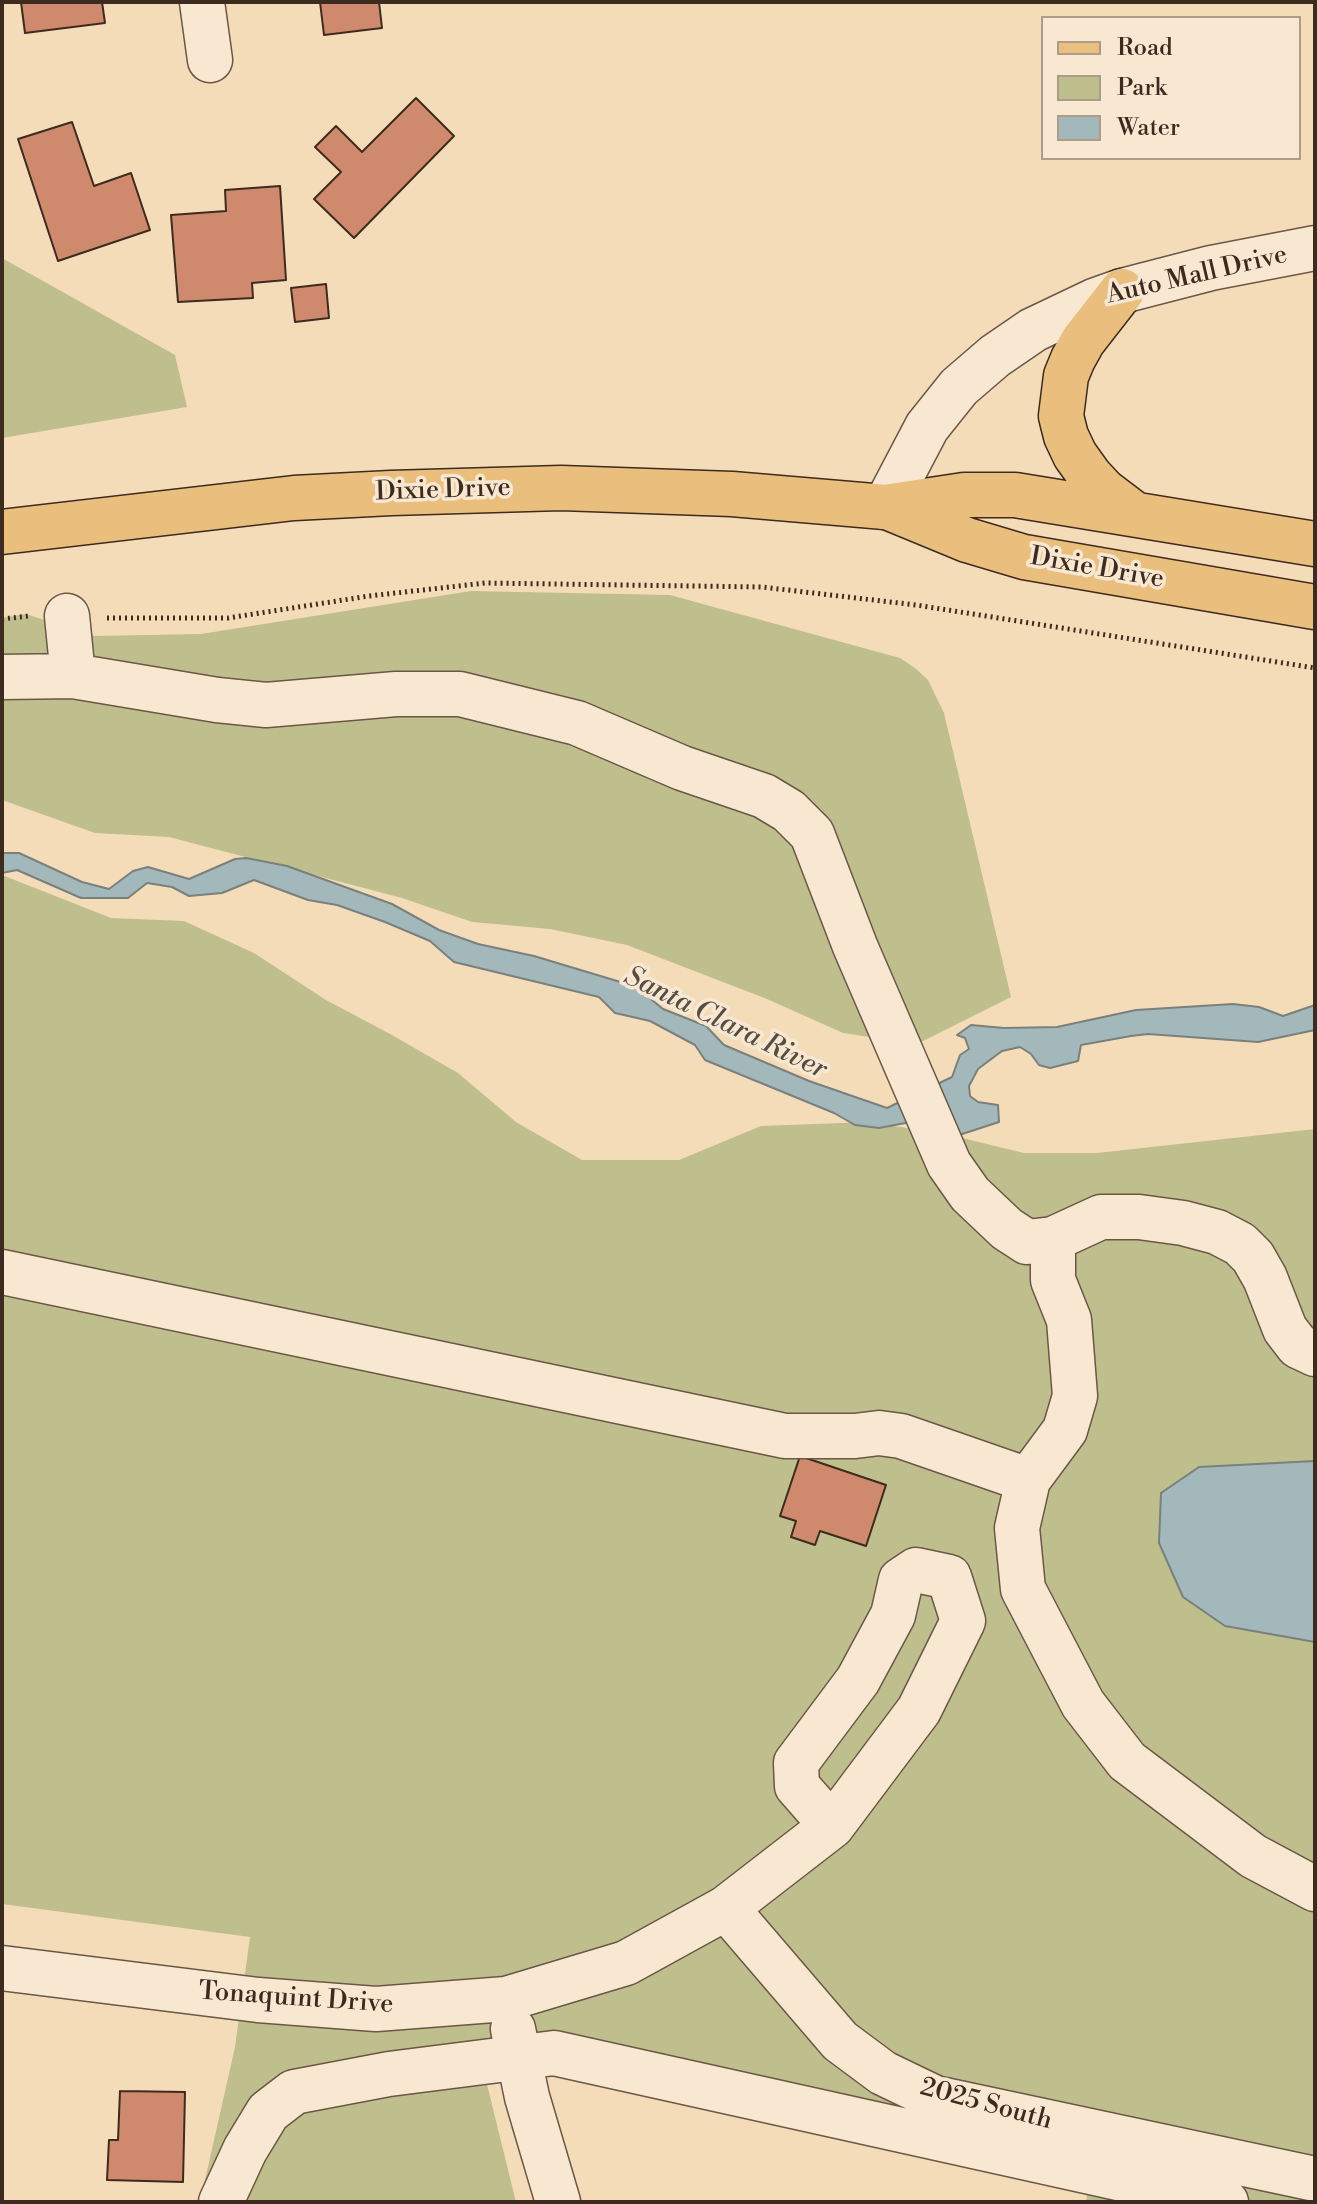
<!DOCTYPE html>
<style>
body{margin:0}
#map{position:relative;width:1317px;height:2204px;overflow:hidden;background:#f5dcb9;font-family:"Libre Bodoni",serif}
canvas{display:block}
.frame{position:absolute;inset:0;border:4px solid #3c2b1e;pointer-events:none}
.legend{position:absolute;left:1041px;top:16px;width:260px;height:144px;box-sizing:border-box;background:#f8e8d2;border:2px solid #ad9c8a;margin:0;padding:10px 14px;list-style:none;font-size:24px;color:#3c2b1e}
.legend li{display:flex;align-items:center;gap:16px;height:40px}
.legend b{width:40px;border:2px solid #ad9c8a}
</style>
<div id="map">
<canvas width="1317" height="2204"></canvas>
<div class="frame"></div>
<ul class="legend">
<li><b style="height:10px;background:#eabe7c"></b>Road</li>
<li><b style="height:22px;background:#bfbf8d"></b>Park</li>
<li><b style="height:22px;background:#a3b8bb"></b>Water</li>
</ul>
</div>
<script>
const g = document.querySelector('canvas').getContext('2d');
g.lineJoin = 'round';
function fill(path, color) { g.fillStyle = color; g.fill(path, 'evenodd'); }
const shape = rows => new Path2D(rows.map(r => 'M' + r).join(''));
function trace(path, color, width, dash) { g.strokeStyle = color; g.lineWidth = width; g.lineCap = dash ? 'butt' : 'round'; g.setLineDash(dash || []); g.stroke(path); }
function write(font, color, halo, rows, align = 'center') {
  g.font = font + ' "Libre Bodoni",serif'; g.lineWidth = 7; g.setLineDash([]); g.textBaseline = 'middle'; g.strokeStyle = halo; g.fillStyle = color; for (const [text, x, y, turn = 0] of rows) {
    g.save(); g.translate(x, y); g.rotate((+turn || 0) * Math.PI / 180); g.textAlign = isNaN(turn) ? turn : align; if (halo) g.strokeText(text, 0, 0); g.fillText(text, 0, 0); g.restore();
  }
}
const green = shape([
 [2,258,175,355,187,407,2,438],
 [471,591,670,595,900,658,915,668,928,680,944,713,1011,997,917,1044,843,1033,767,999,627,945,550,929,472,922,402,898,169,837,95,833,2,800,2,618,26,614,94,636,201,634],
 [2,875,111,918,184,921,254,953,326,1000,392,1035,458,1073,516,1122,582,1160,679,1160,761,1126,868,1122,946,1134,1024,1153,1097,1153,1315,1129,1315,1461,1199,1467,1183,1597,1225,1626,1315,1642,1315,2202,1086,2202,1089,2179,553,2061,482,2064,516,2202,200,2202,235,2047,250,1937,2,1904]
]);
const water = shape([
 [2,853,19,853,82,882,109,889,133,871,148,867,189,879,235,859,246,858,287,866,392,904,439,930,478,944,534,956,647,990,652,1000,663,1009,706,1026,724,1045,809,1081,887,1108,952,1077,960,1055,969,1049,965,1038,957,1035,971,1025,1004,1028,1057,1027,1136,1010,1233,1004,1259,1007,1283,1016,1315,1005,1315,1030,1258,1042,1148,1034,1131,1036,1081,1045,1078,1061,1050,1068,1039,1065,1031,1054,1020,1047,1002,1051,978,1069,969,1086,970,1096,978,1102,998,1105,999,1122,950,1138,916,1121,879,1128,855,1125,834,1113,705,1060,695,1045,650,1021,615,1013,599,997,454,962,430,941,385,922,337,905,308,900,254,880,222,893,189,896,172,887,147,883,128,898,81,898,17,870,2,873,2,853],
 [1315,1461,1315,1642,1225,1626,1183,1597,1159,1543,1161,1493,1199,1467,1315,1461]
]);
const building = shape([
 [21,2,102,2,105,23,25,33,21,2],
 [320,2,379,2,382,28,324,35,320,2],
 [416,98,454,136,354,238,314,199,341,172,315,147,336,126,362,152,416,98],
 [72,122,94,186,131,173,150,230,58,261,18,139,72,122],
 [280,186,286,280,252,283,253,298,178,302,171,215,226,211,225,190,280,186],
 [326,284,329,318,295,322,291,288,326,284],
 [800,1456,886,1485,866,1546,820,1531,815,1545,791,1537,796,1521,780,1516,800,1456],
 [120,2091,185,2092,183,2182,107,2180,109,2140,118,2140,120,2091]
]);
const path = shape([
 [107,618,228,618,369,596,485,583,762,587,916,605,1315,668],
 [2,619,29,616]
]);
const minor = shape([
 [202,2,210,60],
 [885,507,927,427,959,387,995,356,1033,330,1094,301,1122,291,1211,268,1315,248],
 [67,616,73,676,217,700,266,705,396,694,460,694,577,723,682,768,764,796,789,811,812,834,855,946,949,1164,970,1194,1007,1229,1027,1242,1053,1239,1101,1217,1139,1217,1183,1223,1217,1232,1240,1244,1253,1257,1265,1278,1285,1329,1298,1346,1315,1354],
 [2,677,73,676],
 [1053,1239,1053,1280,1069,1320,1075,1396,1065,1430,1028,1480,1017,1528,1023,1589,1083,1704,1127,1761,1253,1856,1315,1889],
 [2,1272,785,1436,855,1436,879,1433,901,1436,1028,1480],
 [726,1908,840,2041,883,2073,935,2098,1315,2179],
 [2,1968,258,2000,376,2009,506,1999,626,1963,726,1908,832,1826,919,1710,963,1621,949,1577,916,1570,901,1580,893,1615,858,1680,796,1763,797,1786,832,1826],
 [513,2029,527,2097,558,2202],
 [221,2202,245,2150,268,2112,294,2092,389,2074,554,2053,1226,2202]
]);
const major = shape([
 [1122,291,1083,341,1073,359,1066,376,1061,416,1066,436,1075,455,1090,476,1104,491,1133,513],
 [887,507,967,540,1024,557,1315,607],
 [2,532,294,498,391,493,561,488,732,494,885,507,964,495,1015,495,1315,544]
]);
const streetNames = [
 ["Auto Mall Drive",1197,276,-13],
 ["Dixie Drive",443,491,-2],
 ["Dixie Drive",1097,569,10],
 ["Tonaquint Drive",296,1999,4],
 ["2025 South",986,2105,15]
];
const waterNames = [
 ["Santa Clara River",725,1024,26]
];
fill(green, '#bfbf8d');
fill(water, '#a3b8bb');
trace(water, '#7a807c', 2);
fill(building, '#cf8a6d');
trace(building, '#3c2b1e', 2);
trace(minor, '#6a5745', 47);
trace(major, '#3c2b1e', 47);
trace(path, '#3c2b1e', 5, [2, 4]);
trace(minor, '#f8e8d2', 44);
trace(major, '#eabe7c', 44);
write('26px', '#3c2b1e', '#f8e8d2', streetNames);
write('italic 28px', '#564e45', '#f8e8d2', waterNames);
</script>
